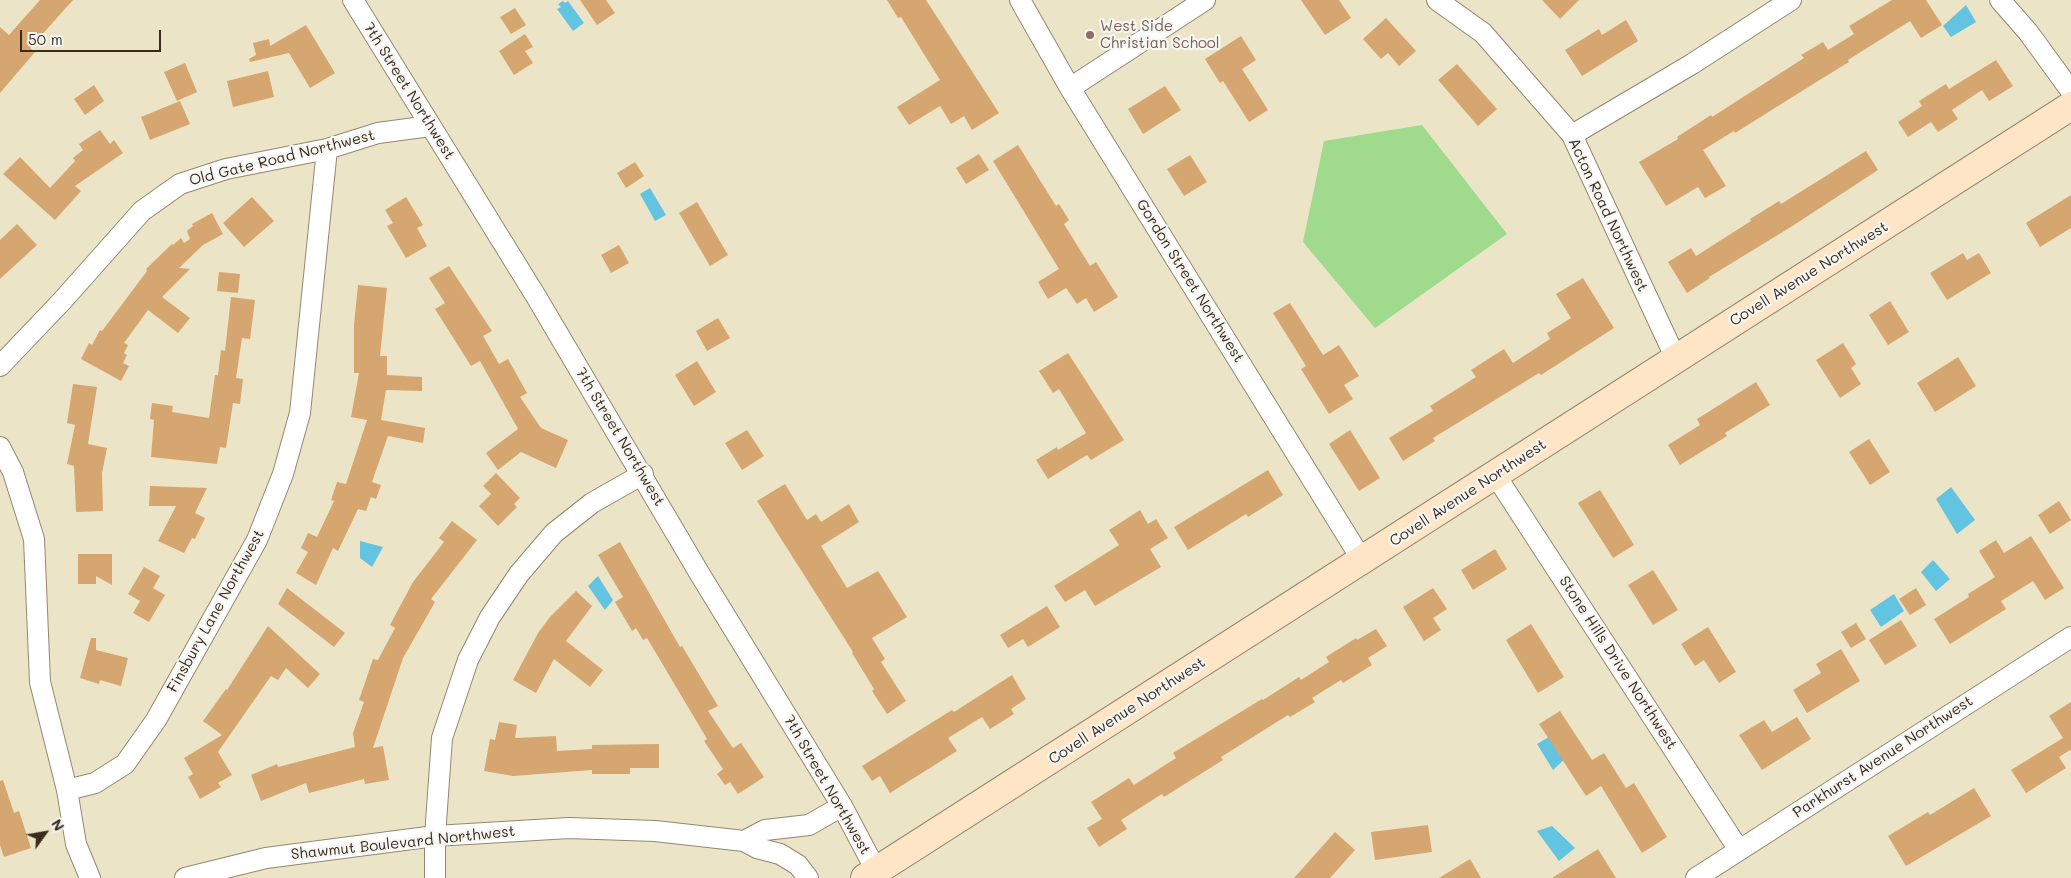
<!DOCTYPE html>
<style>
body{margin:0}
#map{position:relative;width:2071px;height:878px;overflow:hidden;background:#ece4c7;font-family:Mali,sans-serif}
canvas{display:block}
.north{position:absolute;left:20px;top:808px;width:50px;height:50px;-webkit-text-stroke:4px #f6f6f2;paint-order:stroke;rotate:58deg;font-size:14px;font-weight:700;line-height:20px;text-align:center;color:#3b2a1e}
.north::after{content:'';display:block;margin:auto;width:18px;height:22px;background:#3b2a1e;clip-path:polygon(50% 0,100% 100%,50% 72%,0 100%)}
.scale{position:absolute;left:20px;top:30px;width:141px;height:22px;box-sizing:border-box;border:2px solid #3b2a1e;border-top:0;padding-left:6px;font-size:15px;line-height:18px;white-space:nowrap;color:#3b2a1e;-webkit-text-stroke:4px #f6f6f2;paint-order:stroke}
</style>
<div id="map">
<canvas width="2071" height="878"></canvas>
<div class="north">N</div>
<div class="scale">50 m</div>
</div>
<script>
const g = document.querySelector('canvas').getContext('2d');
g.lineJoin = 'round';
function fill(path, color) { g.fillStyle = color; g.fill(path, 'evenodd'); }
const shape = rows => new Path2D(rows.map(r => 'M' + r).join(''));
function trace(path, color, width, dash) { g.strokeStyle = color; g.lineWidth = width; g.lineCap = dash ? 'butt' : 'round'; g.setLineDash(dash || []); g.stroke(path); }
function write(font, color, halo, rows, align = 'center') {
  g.font = font + ' Mali,sans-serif'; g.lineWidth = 4.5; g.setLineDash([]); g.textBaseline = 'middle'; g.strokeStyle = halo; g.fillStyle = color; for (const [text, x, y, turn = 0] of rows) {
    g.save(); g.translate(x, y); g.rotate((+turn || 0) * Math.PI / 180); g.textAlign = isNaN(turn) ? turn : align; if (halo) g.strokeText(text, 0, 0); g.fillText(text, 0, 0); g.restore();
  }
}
const green = shape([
 [1422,125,1507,234,1375,328,1303,242,1324,141]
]);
const water = shape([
 [563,1,565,3,568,1,584,23,573,31,557,9,561,7,558,4],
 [1966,5,1976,22,1951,37,1943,26],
 [650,188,666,215,655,221,640,194],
 [1951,487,1975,520,1957,534,1936,499],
 [360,541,383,547,372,567,360,558],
 [1933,560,1950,579,1936,591,1921,572],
 [598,576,613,600,605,610,588,586],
 [1894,594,1904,611,1881,627,1870,610],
 [1552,735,1567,757,1553,770,1537,744],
 [1552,826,1575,848,1559,861,1537,831]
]);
const building = shape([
 [40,0,73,0,30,48,35,52,0,93,0,27,9,35],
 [580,0,606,0,615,13,597,25],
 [887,0,926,0,999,113,972,130,964,116,951,124,940,106,909,125,897,107,940,80,901,17,898,18],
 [1301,0,1339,0,1351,18,1325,35],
 [1542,0,1579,0,1560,19],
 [1892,0,1926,0,1942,25,1921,38,1910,21,1848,60,1849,62,1818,81,1735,133,1734,131,1703,150,1726,186,1705,198,1698,187,1666,206,1639,162,1678,139,1677,137,1711,115,1712,117,1804,58,1801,55,1823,42,1828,50,1854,34,1849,26],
 [515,8,526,25,511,34,500,17],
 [1386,18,1416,51,1399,66,1388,53,1381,59,1363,39],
 [1626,20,1638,41,1582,76,1565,50,1599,29,1602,35],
 [306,25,335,73,310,88,289,53,250,62,249,59,256,55,253,43,269,39,270,46],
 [525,34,533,47,525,51,533,63,514,75,499,51],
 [1241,36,1256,60,1242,69,1268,110,1249,122,1223,81,1220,83,1205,59],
 [1996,60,2013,86,1989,101,1982,90,1952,110,1958,119,1938,132,1931,122,1908,137,1898,122,1922,106,1919,101,1946,84,1949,89],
 [185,63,197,92,177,101,164,72],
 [1457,64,1497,109,1478,126,1438,80],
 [268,71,274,97,233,107,227,81],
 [94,85,104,101,85,115,74,99],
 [1165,86,1181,110,1143,134,1128,109],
 [180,101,190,124,150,140,141,117],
 [100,130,110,144,114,140,123,153,75,186,81,191,55,220,3,174,20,157,50,188,75,161,73,158,83,150,79,144],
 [1018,145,1056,206,1059,204,1069,220,1064,224,1090,266,1096,262,1118,297,1094,312,1086,298,1077,304,1066,288,1048,299,1038,282,1059,269,993,161],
 [1866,151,1878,170,1794,225,1709,277,1710,278,1687,293,1668,262,1691,248,1696,256,1751,221,1750,219,1779,201,1781,204],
 [979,154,989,170,966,184,956,168],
 [1190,155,1207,182,1184,196,1167,169],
 [635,162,644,176,626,188,617,173],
 [2071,195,2071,228,2040,247,2026,223],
 [252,197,274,221,244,247,223,223],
 [406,197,423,225,417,228,427,246,406,258,387,226,393,223,385,210],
 [697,202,728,255,710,266,679,213],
 [212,213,223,234,203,245,179,268,190,269,162,297,190,318,178,333,148,310,124,343,128,345,124,353,127,355,123,363,129,366,121,381,81,359,89,343,92,345,100,330,102,331,147,271,146,269,172,244,173,245,181,238,184,243,190,239,187,231,193,226,192,224],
 [17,224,37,245,0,279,0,240],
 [619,245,629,263,611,273,601,255],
 [1963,253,1967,260,1979,253,1991,273,1947,300,1930,273],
 [449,266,492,331,483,336,499,364,508,359,527,393,520,397,541,428,568,440,556,468,521,452,498,470,486,453,518,429,480,361,471,366,435,309,445,303,429,278],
 [219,272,240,274,238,293,217,291],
 [1583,278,1614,328,1541,375,1539,373,1433,438,1435,441,1403,461,1389,438,1433,411,1430,406,1476,377,1471,370,1504,349,1513,363,1550,339,1547,333,1571,318,1556,294],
 [358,285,387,288,380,356,387,356,387,375,422,377,422,391,386,390,381,420,425,428,423,443,388,436,372,482,381,485,376,499,371,497,366,511,358,509,338,551,333,548,316,585,296,573,308,552,301,548,308,533,317,537,334,501,331,500,337,482,346,484,367,420,351,417,359,373,354,373,354,325],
 [231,297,255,300,250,339,242,338,236,378,243,379,240,404,233,403,226,448,220,447,217,464,151,457,154,420,150,419,152,403,173,406,172,412,209,418,215,375,218,375,221,350,225,351],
 [1890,301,1909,332,1888,345,1869,315],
 [1290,303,1323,355,1339,345,1359,376,1344,385,1353,399,1329,414,1301,369,1306,366,1273,313],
 [718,318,730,338,707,351,696,331],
 [1843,343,1856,364,1851,368,1861,384,1840,398,1816,360],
 [1068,353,1124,440,1091,460,1087,455,1048,479,1036,460,1057,447,1058,450,1086,433,1059,389,1053,393,1039,371],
 [1958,357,1976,386,1935,412,1917,383],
 [697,361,716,392,694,406,675,375],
 [1756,382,1770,405,1725,433,1727,436,1680,465,1668,445,1700,425,1697,419],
 [73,384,97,387,88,444,107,448,102,473,103,511,76,512,74,466,67,464,75,425,67,423],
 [747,430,764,456,742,470,725,443],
 [1350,430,1380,478,1359,491,1329,444],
 [1869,439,1890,472,1870,485,1849,452],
 [1268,470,1283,495,1248,517,1246,514,1188,550,1174,527],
 [496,473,520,498,514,504,517,507,498,526,479,506,491,494,483,486],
 [785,484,807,520,816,514,821,522,849,504,859,522,821,546,847,588,878,571,907,617,872,638,885,659,881,662,906,701,887,714,872,691,874,689,852,653,853,652,757,501],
 [150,486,207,488,195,513,205,518,195,539,192,538,184,553,158,541,176,506,149,506],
 [1600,490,1634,545,1613,558,1578,503],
 [2059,501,2071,520,2050,534,2038,515],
 [1140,510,1148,524,1156,519,1168,538,1150,549,1161,567,1095,606,1085,590,1065,602,1054,586,1119,545,1109,530],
 [452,521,477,540,431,599,435,602,403,658,373,748,383,746,389,780,365,784,364,779,309,793,306,783,261,801,251,775,277,764,278,767,355,747,353,733,364,702,359,700,373,659,378,660,395,628,390,625,413,582,444,542,439,538],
 [2031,536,2064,588,2045,600,2033,581,2001,601,2006,609,1950,644,1934,619,1969,597,1968,594,1995,577,1979,551,1996,540,2004,553],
 [620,542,680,647,682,646,718,706,708,711,733,748,741,743,764,777,738,794,730,782,725,785,717,774,723,769,704,741,707,739,647,638,643,640,636,628,632,631,615,602,623,597,598,555],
 [1495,549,1507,569,1473,590,1461,570],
 [78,554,112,554,112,585,96,576,96,584,78,584],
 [144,567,160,576,153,588,165,595,149,622,133,613,140,601,128,594],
 [1653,570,1678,610,1653,625,1628,585],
 [287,588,345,633,334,647,278,604],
 [1433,588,1447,609,1433,618,1441,630,1424,641,1403,607],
 [1916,588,1926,605,1910,615,1899,599],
 [576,591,592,606,566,641,603,670,590,687,554,659,536,693,513,680,538,633,550,617],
 [1047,606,1060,627,1028,647,1023,639,1008,648,1000,635],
 [1901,620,1917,646,1885,665,1869,640],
 [1856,623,1866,639,1851,648,1841,632],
 [1531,624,1564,677,1538,693,1506,640],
 [268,626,320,674,308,688,286,668,278,680,271,676,218,752,232,775,218,783,221,787,200,799,188,777,193,774,184,758,222,735,203,721,226,689,227,690],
 [1708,627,1736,672,1719,683,1704,660,1695,666,1681,644],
 [1376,629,1387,646,1368,658,1372,665,1343,683,1341,680,1312,698,1315,702,1290,717,1288,715,1221,757,1223,760,1164,797,1162,794,1121,820,1127,829,1099,847,1087,828,1102,819,1091,802,1129,778,1134,785,1176,758,1173,753,1262,699,1263,700,1299,677,1301,680,1329,662,1326,657,1356,638,1357,640],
 [91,638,96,638,96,650,128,658,121,686,100,680,99,684,80,678],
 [1841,649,1860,681,1807,713,1793,690,1821,673,1816,664],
 [1012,675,1026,699,1011,709,1014,714,990,729,982,717,948,738,957,751,890,793,880,776,872,781,862,766,952,710,954,712],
 [2071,702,2071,751,2070,750,2059,757,2066,768,2026,793,2011,770,2063,738,2049,716],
 [1560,711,1592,760,1604,753,1626,788,1634,783,1667,837,1642,853,1601,786,1586,796,1539,724],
 [1797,717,1811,739,1762,770,1739,735,1764,720,1772,732],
 [499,722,517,725,515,738,556,736,557,751,592,749,592,745,659,744,659,768,630,768,630,774,592,774,592,770,513,776,484,771,490,739,495,740],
 [3,780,14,813,19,811,31,848,4,857,0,845,0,781],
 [1974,788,1991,816,1906,866,1888,836,1928,812,1930,815],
 [1428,825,1432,852,1375,860,1371,832],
 [1335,832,1355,850,1330,878,1294,878],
 [1598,849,1616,878,1552,878],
 [1470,859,1481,878,1439,878]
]);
const street = shape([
 [353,0,537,298,701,576,842,806,880,878],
 [1020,0,1070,88,1362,560],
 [1437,0,1483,33,1572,135,1676,359],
 [2000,0,2028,32,2071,91],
 [1070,88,1205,0],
 [1572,135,1692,64,1791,0],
 [0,366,62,301,142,211,180,184,226,169,327,149,378,133,430,126],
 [0,447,13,472,34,539,40,682,67,790,76,844,90,878],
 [1496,476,1739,850],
 [67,790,95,783,125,764,156,720,257,540,283,474,300,413,327,149],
 [744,841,765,830,809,825,842,806],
 [185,878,266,858,358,846,435,836,569,828,655,831,744,841,757,848,780,854,798,865,808,878],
 [435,878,435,836,442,738,468,660,490,617,519,574,554,533,592,503,643,474],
 [1696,878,2071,637]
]);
const secondary = shape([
 [865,878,2071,106]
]);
const markers = [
 [1090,35,5,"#8d6e63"]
];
const educationNames = [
 ["West Side",1100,26],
 ["Christian School",1100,43]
];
const streetNames = [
 ["7th Street Northwest",409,91,58],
 ["Old Gate Road Northwest",282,158,-14],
 ["Acton Road Northwest",1608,215,65],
 ["Covell Avenue Northwest",1809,274,-32],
 ["Gordon Street Northwest",1190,281,58],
 ["7th Street Northwest",620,437,59],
 ["Covell Avenue Northwest",1468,493,-33],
 ["Finsbury Lane Northwest",216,611,-61],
 ["Stone Hills Drive Northwest",1618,663,57],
 ["Covell Avenue Northwest",1127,711,-33],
 ["Parkhurst Avenue Northwest",1883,757,-33],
 ["7th Street Northwest",827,785,60],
 ["Shawmut Boulevard Northwest",403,843,-6]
];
fill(green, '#a0da8d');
fill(water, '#62c4e1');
fill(building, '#d6a670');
trace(street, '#948772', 22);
trace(secondary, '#948772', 30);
trace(street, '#fff', 20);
trace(secondary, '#fde5c5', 28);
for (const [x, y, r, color] of markers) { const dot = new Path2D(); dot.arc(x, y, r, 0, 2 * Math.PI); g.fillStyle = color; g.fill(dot); trace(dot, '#f6f6f2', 2); }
write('15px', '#785e54', '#f6f6f2', educationNames, 'left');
write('15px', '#3b2a1e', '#f6f6f2', streetNames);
</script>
